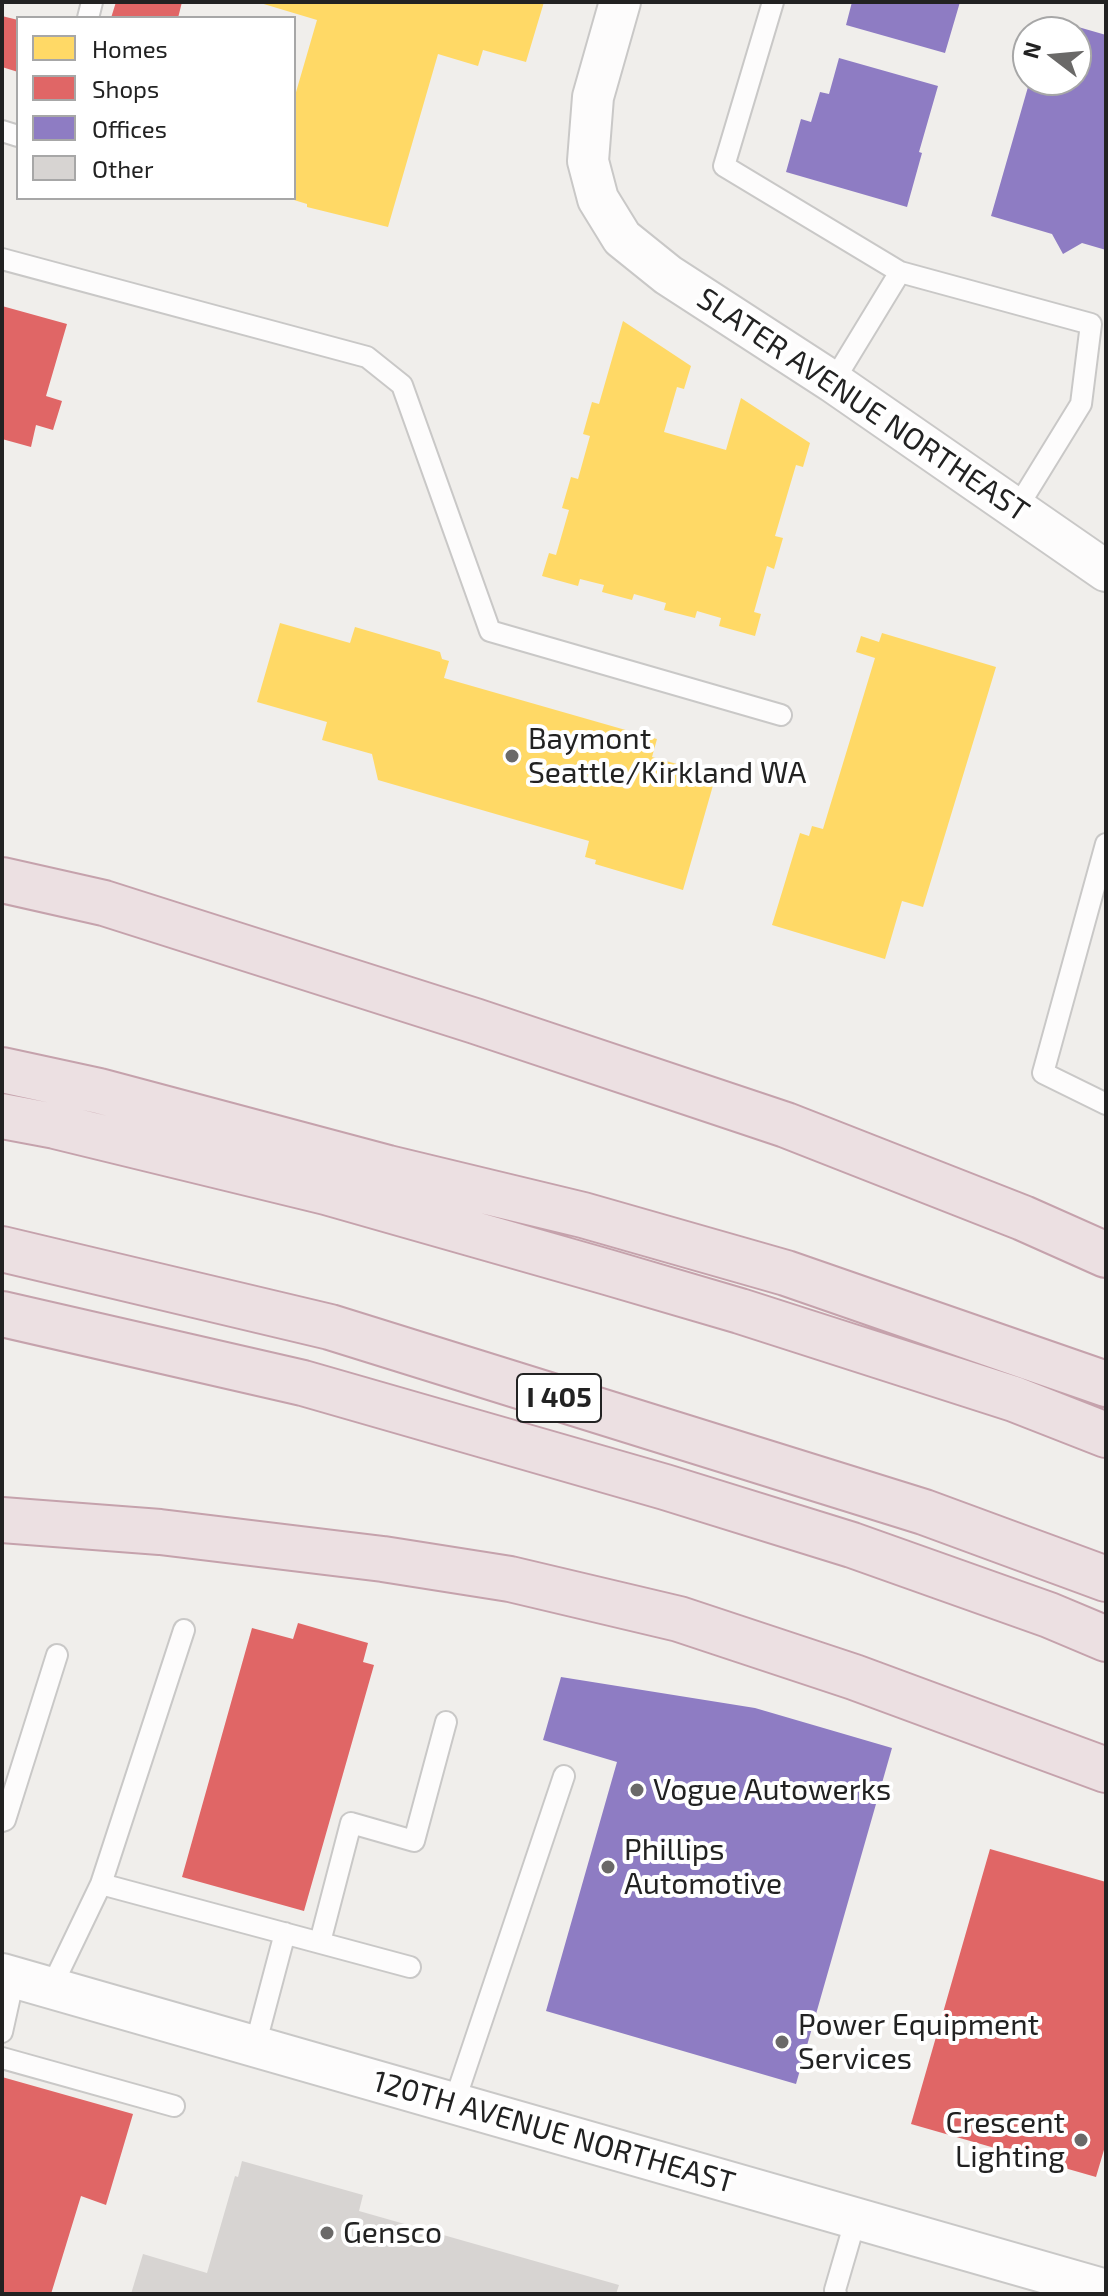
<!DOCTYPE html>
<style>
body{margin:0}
#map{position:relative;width:1108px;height:2296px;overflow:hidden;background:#f0eeeb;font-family:"Exo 2",sans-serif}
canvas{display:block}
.frame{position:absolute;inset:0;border:4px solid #222;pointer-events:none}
.legend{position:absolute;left:16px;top:16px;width:280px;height:184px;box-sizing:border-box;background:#fff;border:2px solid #a7a7a7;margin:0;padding:10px 14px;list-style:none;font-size:24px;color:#222}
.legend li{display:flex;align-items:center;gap:16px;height:40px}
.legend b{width:40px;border:2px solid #a7a7a7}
.north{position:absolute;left:1012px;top:16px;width:80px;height:80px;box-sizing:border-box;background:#fff;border:2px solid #a7a7a7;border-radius:50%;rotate:286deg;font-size:22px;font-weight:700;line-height:32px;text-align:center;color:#222}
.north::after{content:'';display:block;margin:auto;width:28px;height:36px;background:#6a6968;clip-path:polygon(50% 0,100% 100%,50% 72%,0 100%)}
</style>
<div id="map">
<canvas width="1108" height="2296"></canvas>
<div class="frame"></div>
<ul class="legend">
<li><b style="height:22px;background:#ffd966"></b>Homes</li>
<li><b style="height:22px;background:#e06666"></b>Shops</li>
<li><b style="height:22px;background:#8e7cc3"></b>Offices</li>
<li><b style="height:22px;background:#d7d4d2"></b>Other</li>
</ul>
<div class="north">N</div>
</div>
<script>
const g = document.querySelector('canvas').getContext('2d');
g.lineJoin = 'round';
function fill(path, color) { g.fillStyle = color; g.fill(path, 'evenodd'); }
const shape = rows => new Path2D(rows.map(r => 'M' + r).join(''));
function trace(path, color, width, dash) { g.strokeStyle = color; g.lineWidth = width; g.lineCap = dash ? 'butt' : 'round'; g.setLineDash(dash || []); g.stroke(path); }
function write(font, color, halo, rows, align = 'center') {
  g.font = font + ' "Exo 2",sans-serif'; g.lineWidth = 8; g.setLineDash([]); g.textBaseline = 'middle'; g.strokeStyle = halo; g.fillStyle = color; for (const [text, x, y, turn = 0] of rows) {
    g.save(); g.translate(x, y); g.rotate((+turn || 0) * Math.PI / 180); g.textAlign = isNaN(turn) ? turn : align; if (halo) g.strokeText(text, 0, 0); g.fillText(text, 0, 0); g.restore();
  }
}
const homes = shape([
 [257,2,544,2,526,62,483,50,478,66,438,54,388,227,307,207,307,204,294,200,294,99,317,20],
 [623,321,691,366,684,389,677,387,664,432,726,450,741,398,810,443,803,467,796,465,775,536,783,538,774,569,767,566,754,612,761,614,755,636,719,626,721,618,697,611,695,618,664,610,666,603,634,594,632,600,602,592,604,585,580,579,578,586,542,576,549,553,556,555,569,510,562,508,571,477,578,479,590,436,583,434,592,402,599,404],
 [280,623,350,643,355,627,440,652,442,659,449,661,444,678,657,739,652,757,716,775,683,890,595,864,596,860,585,857,589,841,378,780,372,754,322,740,327,722,257,702],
 [882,633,996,667,923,907,902,901,885,959,772,925,800,833,809,836,812,826,823,829,875,658,856,652,861,636,879,642]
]);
const shops = shape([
 [116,2,182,2,178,18,111,18],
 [2,16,18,20,18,72,2,67],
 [2,306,67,324,46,396,62,401,53,430,36,425,31,447,2,439],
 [298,1623,368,1643,363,1662,374,1665,304,1911,182,1877,252,1628,293,1639],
 [990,1849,1106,1882,1106,2143,1096,2177,911,2124],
 [2,2077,133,2114,106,2205,81,2196,51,2294,2,2294]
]);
const offices = shape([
 [852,2,960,2,945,53,846,25],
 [1047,18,1106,35,1106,250,1082,243,1063,254,1052,234,991,216,1030,80,1076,80,1076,32,1043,32],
 [839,58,938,86,919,152,922,153,907,207,786,172,801,119,811,122,820,92,829,94],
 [561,1677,755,1708,892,1748,796,2084,546,2011,617,1762,543,1740]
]);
const building = shape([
 [242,2161,363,2195,359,2211,619,2285,616,2294,131,2294,143,2254,207,2273,235,2176,238,2177]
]);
const lane = shape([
 [773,2,724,166,900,272,1091,324,1081,404,1017,508],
 [88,18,92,2],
 [2,131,18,136],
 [2,259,367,357,402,385,490,631,781,715],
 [833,382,900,272],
 [1106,844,1043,1073,1106,1104],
 [2,1821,5,1820,57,1655],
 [101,1884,410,1967],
 [320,1942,351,1823,414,1841,446,1722],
 [51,1988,101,1884,184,1630],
 [2,2032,14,1978],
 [255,2046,285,1933],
 [2,2058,174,2106],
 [454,2103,564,1776],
 [836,2294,835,2290,856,2218]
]);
const street = shape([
 [620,2,593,97,588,161,598,199,622,238,668,275,833,382,1106,571],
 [2,1974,1106,2290]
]);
const highway = shape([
 [2,880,104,903,475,1021,786,1125,1023,1218,1106,1255],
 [2,1070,99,1091,388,1168,583,1215,786,1273,1106,1384],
 [2,1116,55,1126,326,1192,607,1272,740,1311,1014,1399,1106,1435],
 [2,1249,330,1327,924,1512,1106,1579],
 [2,1314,303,1383,665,1487,852,1545,1049,1615,1106,1639],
 [2,1520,160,1532,383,1559,510,1579,679,1619,854,1677,1106,1770]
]);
const markers = [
 [512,756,8,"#6a6968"],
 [637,1790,8,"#6a6968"],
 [608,1867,8,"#6a6968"],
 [782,2042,8,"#6a6968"],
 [1081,2140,8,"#6a6968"],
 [327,2233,8,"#6a6968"]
];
const shields = [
 [559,1398,84]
];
const shieldNames = [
 ["I 405",559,1398]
];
const streetNames = [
 ["SLATER AVENUE NORTHEAST",863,405,34],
 ["120TH AVENUE NORTHEAST",554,2132,16]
];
const poiNames = [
 ["Baymont",528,739],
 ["Seattle/Kirkland WA",528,773],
 ["Vogue Autowerks",653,1790],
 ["Phillips",624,1850],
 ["Automotive",624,1884],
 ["Power Equipment",798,2025],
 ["Services",798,2059],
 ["Crescent",1065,2123,"right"],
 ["Lighting",1065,2157,"right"],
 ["Gensco",343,2233]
];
fill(homes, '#ffd966');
fill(shops, '#e06666');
fill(offices, '#8e7cc3');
fill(building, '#d7d4d2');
trace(lane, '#c9c8c7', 24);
trace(street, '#c9c8c7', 44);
trace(highway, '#c5a2ac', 48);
trace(lane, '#fdfcfc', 20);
trace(street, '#fdfcfc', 40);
trace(highway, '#ece0e2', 44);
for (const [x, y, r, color] of markers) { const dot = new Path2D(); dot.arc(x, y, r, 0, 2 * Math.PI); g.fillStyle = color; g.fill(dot); trace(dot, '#fff', 3); }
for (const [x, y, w] of shields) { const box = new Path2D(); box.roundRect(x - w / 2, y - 24, w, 48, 6); g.fillStyle = '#fff'; g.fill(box); trace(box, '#222', 2); }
write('bold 28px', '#222', null, shieldNames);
write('30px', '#222', '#fff', streetNames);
write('30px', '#222', '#fff', poiNames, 'left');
</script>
